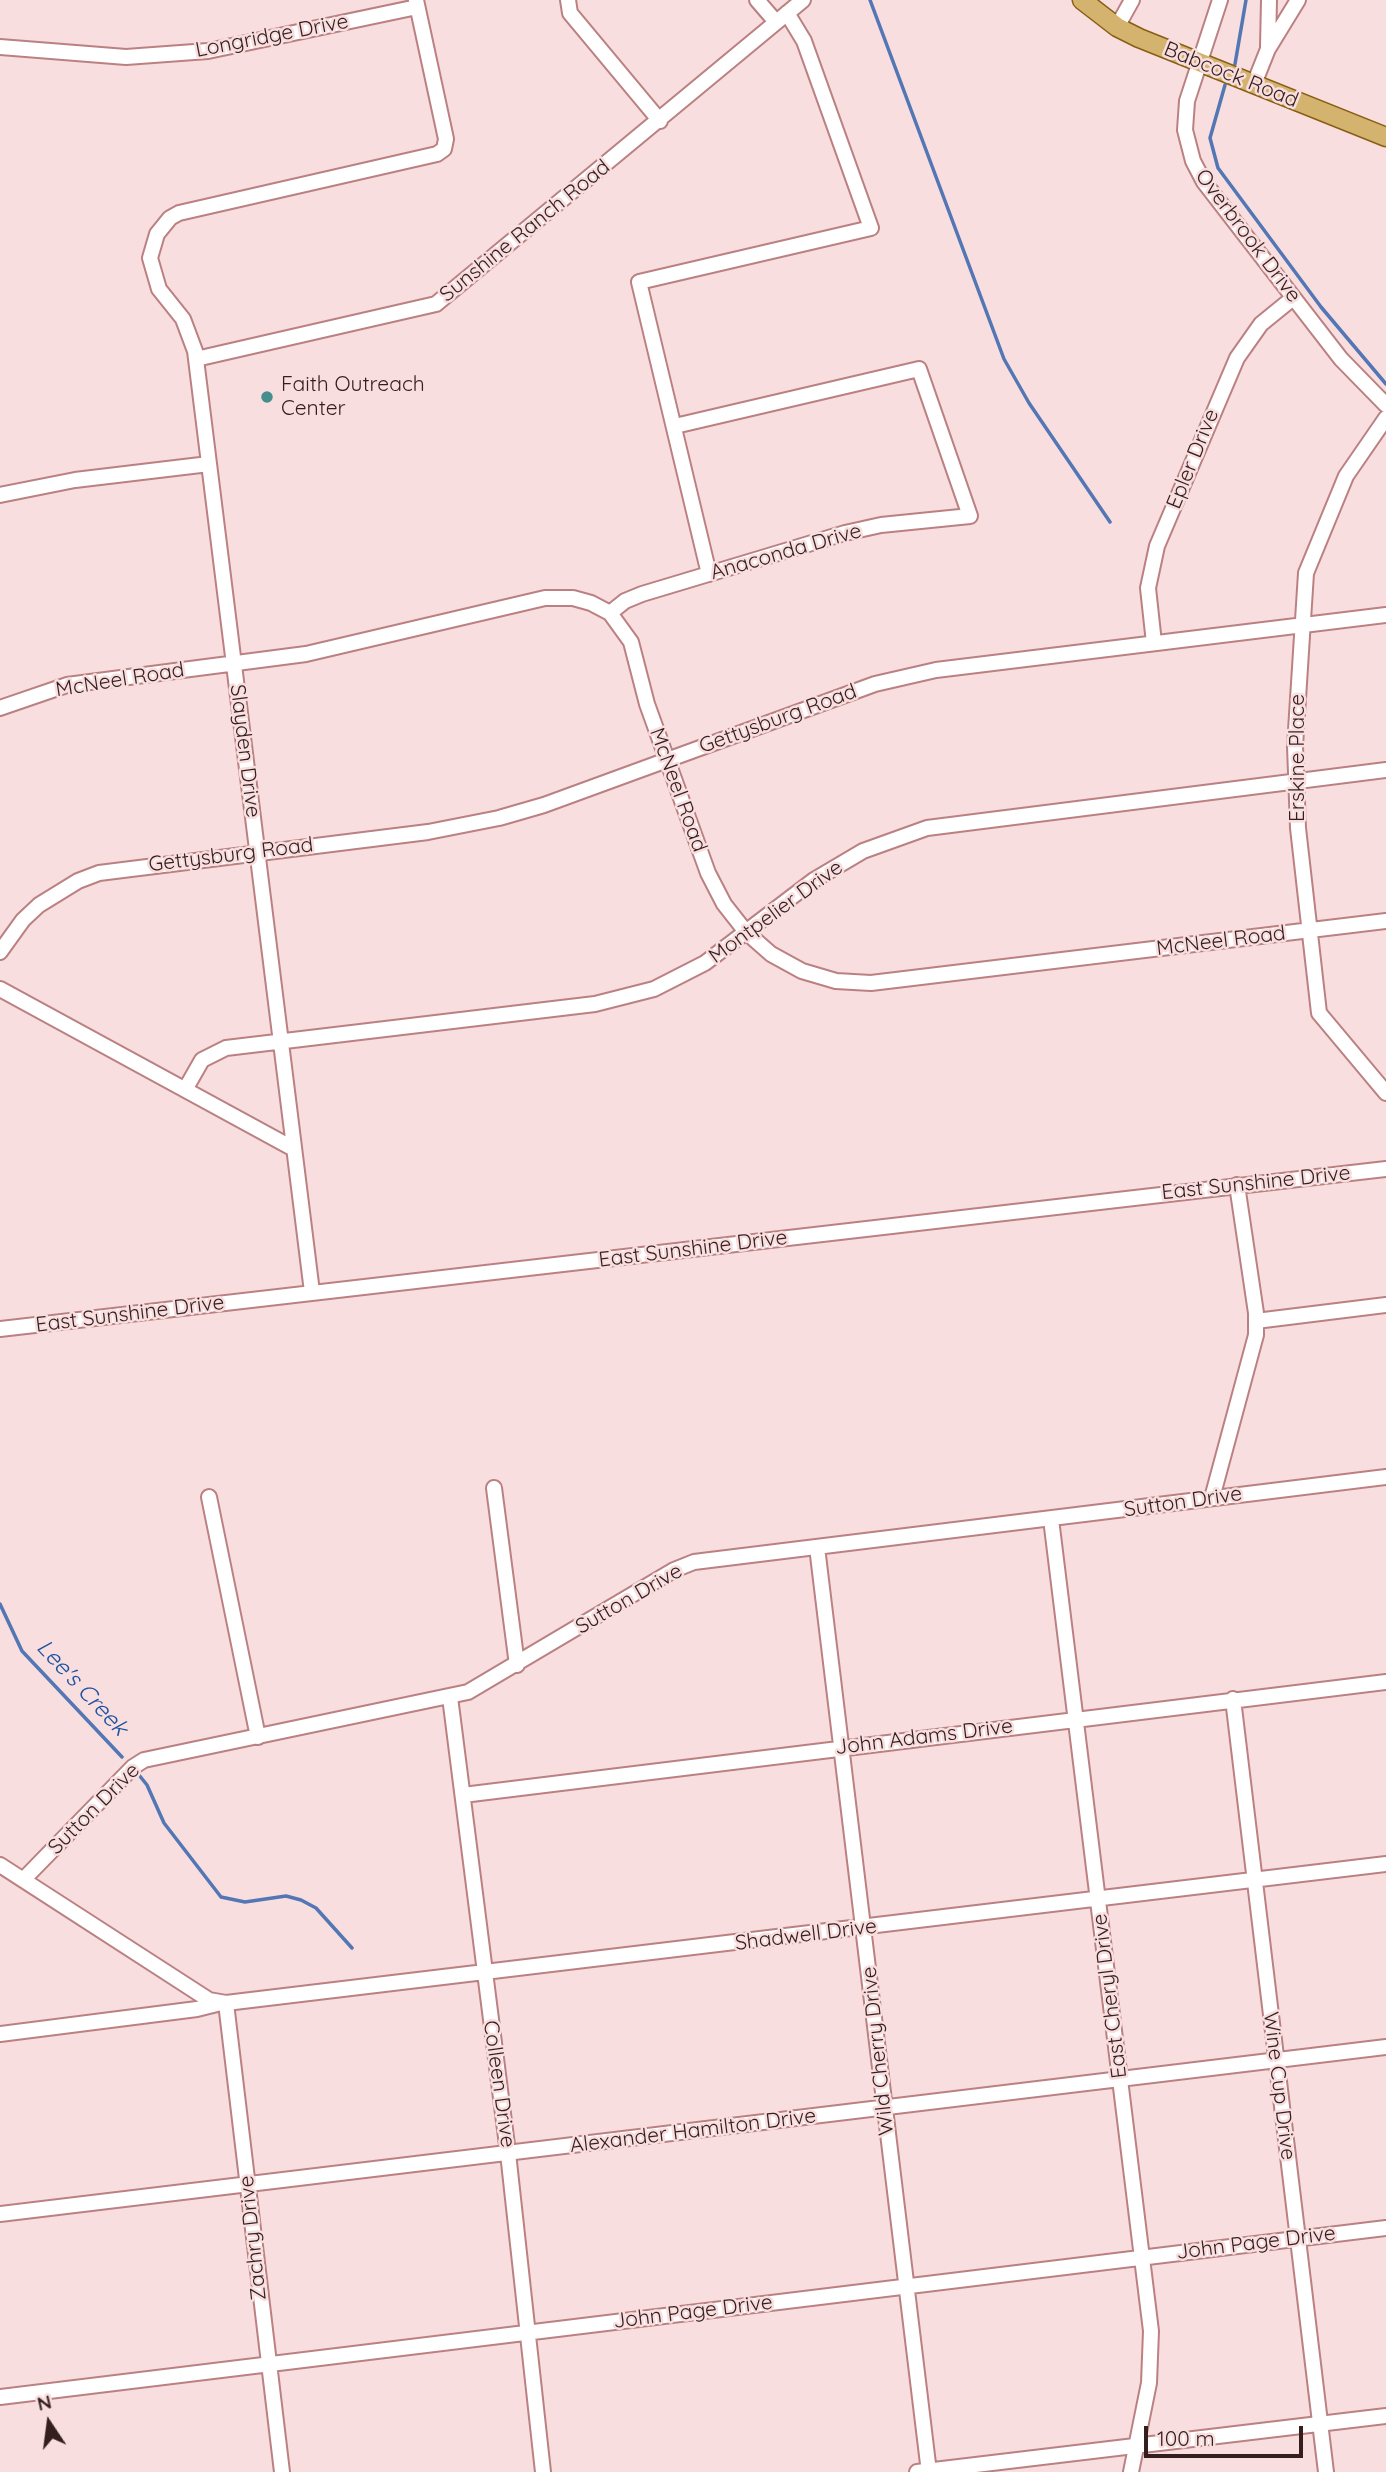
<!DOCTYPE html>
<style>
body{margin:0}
#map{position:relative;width:1386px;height:2472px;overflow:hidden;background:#f8dede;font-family:Quicksand,sans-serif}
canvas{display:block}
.north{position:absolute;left:14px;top:2388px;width:70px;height:70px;-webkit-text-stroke:5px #f8dede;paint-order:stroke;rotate:347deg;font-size:19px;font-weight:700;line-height:28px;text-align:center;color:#341e1e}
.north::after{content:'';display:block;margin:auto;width:24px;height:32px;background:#341e1e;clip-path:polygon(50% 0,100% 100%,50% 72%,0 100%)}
.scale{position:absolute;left:1144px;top:2426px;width:159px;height:32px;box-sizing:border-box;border:4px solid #341e1e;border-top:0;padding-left:9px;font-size:21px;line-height:24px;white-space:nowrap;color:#341e1e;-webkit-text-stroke:5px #f8dede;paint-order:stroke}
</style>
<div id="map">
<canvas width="1386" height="2472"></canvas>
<div class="north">N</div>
<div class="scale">100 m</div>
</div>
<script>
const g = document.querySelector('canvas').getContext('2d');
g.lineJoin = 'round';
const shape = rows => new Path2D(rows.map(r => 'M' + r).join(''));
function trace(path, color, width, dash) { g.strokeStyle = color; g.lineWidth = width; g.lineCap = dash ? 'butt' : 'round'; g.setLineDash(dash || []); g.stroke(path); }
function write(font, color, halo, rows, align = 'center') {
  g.font = font + ' Quicksand,sans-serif'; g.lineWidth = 5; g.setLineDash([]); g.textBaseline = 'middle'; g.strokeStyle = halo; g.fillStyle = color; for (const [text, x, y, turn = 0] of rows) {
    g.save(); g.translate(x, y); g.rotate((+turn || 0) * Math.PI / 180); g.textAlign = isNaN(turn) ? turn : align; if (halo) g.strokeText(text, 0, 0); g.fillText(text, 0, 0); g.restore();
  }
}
const stream = shape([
 [870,0,1004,359,1029,403,1110,522],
 [1235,64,1246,0],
 [1225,85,1210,138,1218,168,1321,307,1386,384],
 [0,1604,22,1651,122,1757],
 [139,1775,147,1785,164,1823,221,1897,245,1902,286,1896,301,1900,316,1908,352,1948]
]);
const minor = shape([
 [568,0,570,13,660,121],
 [757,0,776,22],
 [1220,0,1187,101,1185,130,1193,161,1204,182,1341,359,1386,405],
 [1117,27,1132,0],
 [0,47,126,57,208,51,417,7],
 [1268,47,1269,0],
 [1254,84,1268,49,1298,0],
 [196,359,436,304,803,0],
 [1386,418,1346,476,1306,573,1295,746,1298,828,1319,1013,1386,1093],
 [0,495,75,480,209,464],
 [709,574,639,282,871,228,804,41,787,13],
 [610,613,625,601,642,594,845,533,881,525,970,516,919,369,675,426],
 [1154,643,1148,588,1157,546,1237,358,1261,324,1293,298],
 [0,708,67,685,306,654,545,598,573,598,591,603,610,613,631,642,647,704,708,873,724,904,746,932,771,954,802,971,836,981,871,983,1386,921],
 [0,952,23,920,39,905,78,881,99,873,428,832,499,818,544,805,875,684,936,670,1386,615],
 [0,989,294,1149],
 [186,1088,202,1060,226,1048,595,1004,654,989,705,963,814,880,863,851,927,828,1386,770],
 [312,1292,195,351,183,319,159,289,150,258,157,234,170,218,179,213,437,154,444,149,446,139,416,0],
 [1256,1321,1386,1305],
 [0,1329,1386,1169],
 [494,1488,517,1665],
 [209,1497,258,1737],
 [1212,1498,1256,1335,1256,1313,1237,1185],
 [1051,1519,1151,2331,1149,2383,1131,2472],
 [817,1547,929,2472],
 [450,1697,508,2153,543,2472],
 [1233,1699,1326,2472],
 [463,1795,1386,1682],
 [0,1865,209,2000,226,2003,1386,1864],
 [23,1880,133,1767,144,1760,468,1692,674,1570,694,1562,1386,1477],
 [226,2003,282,2472],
 [0,2034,197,2009,221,2003],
 [0,2214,1386,2047],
 [0,2397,1386,2228],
 [917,2472,1386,2416]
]);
const major = shape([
 [1082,0,1117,27,1139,38,1386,137]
]);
const markers = [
 [267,397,7,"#458d8f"]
];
const streetNames = [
 ["Longridge Drive",272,36,-11],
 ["Babcock Road",1231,75,22],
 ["Sunshine Ranch Road",525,231,-39],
 ["Overbrook Drive",1248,236,53],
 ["Epler Drive",1193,459,-68],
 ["Anaconda Drive",786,552,-16],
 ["McNeel Road",120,680,-9],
 ["Gettysburg Road",778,719,-20],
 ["Slayden Drive",245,751,83],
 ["Erskine Place",1298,758,-90],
 ["McNeel Road",678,790,70],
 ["Gettysburg Road",231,855,-7],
 ["Montpelier Drive",776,912,-36],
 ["McNeel Road",1221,941,-7],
 ["East Sunshine Drive",1256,1183,-6],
 ["East Sunshine Drive",693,1249,-7],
 ["East Sunshine Drive",130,1314,-7],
 ["Sutton Drive",1183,1502,-8],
 ["Sutton Drive",629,1599,-30],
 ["John Adams Drive",924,1737,-7],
 ["Sutton Drive",94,1809,-45],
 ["Shadwell Drive",806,1935,-7],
 ["East Cheryl Drive",1110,1996,-97],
 ["Wild Cherry Drive",878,2051,-96],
 ["Colleen Drive",499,2084,82],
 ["Wine Cup Drive",1279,2086,83],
 ["Alexander Hamilton Drive",693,2131,-7],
 ["Zachry Drive",253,2238,-96],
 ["John Page Drive",1256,2243,-7],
 ["John Page Drive",693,2312,-7]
];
const poiNames = [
 ["Faith Outreach",281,385],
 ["Center",281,409]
];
const waterNames = [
 ["Lee's Creek",82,1688,47]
];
trace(stream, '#5376b4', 3.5);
trace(minor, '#bb8182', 18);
trace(major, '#885e12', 21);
trace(minor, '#fff', 14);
trace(major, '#d3b36d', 18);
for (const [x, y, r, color] of markers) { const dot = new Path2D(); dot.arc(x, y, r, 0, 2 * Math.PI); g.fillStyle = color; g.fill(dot); trace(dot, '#f8dede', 2.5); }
write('21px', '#341e1e', '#f8dede', streetNames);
write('21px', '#341e1e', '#f8dede', poiNames, 'left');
write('italic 23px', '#1b51a1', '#f8dede', waterNames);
</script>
